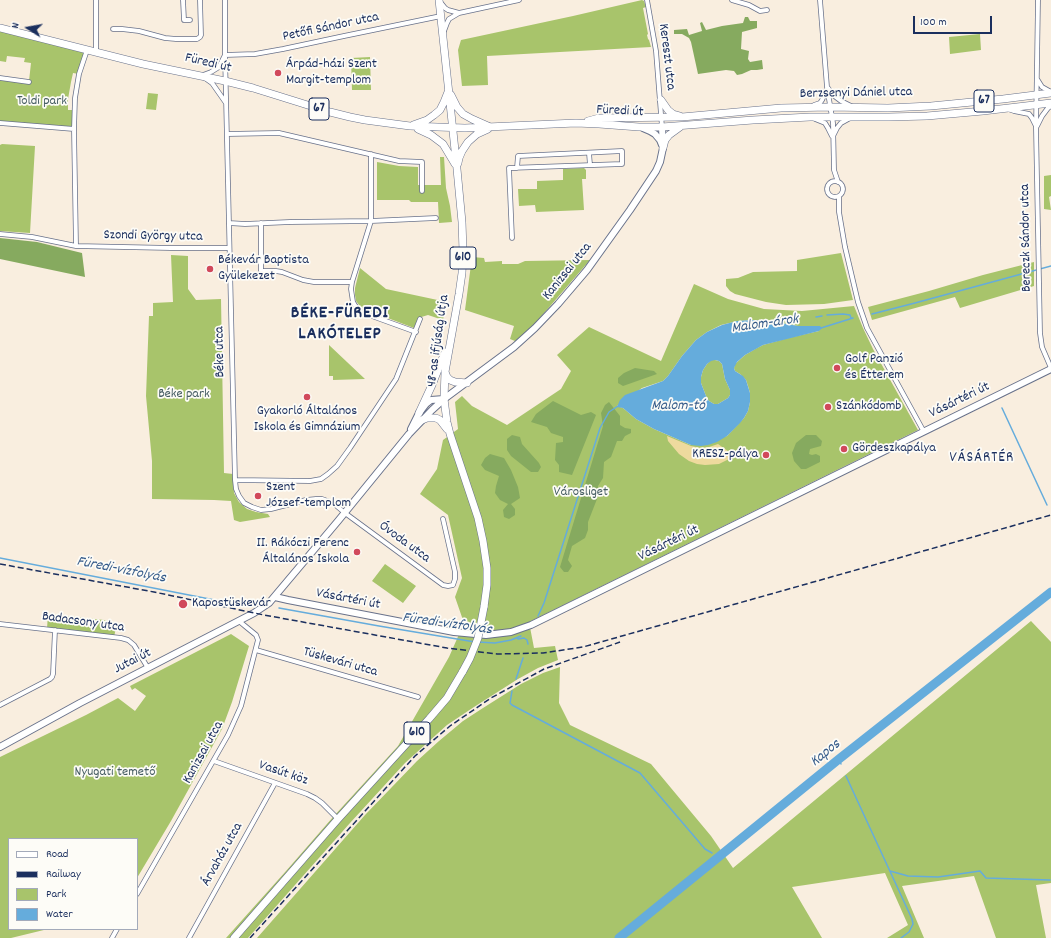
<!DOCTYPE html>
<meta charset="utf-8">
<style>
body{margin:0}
#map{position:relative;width:1051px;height:938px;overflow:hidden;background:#f9eedf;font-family:Dekko,sans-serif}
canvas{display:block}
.legend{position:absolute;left:8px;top:838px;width:130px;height:92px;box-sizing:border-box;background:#fdfcf7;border:1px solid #a3aaba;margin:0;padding:5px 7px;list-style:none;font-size:12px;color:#1b2f5e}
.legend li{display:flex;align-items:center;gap:8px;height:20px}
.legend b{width:20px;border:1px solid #a3aaba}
.north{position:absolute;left:8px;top:8px;width:40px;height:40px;-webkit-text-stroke:3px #fdfcf7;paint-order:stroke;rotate:281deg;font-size:11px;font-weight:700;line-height:16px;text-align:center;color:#1b2f5e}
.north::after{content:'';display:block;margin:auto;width:14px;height:18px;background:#1b2f5e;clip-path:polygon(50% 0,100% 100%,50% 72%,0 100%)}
.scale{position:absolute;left:913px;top:16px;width:79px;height:18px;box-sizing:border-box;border:2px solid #1b2f5e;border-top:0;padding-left:5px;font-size:12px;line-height:14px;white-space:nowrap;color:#1b2f5e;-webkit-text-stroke:3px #fdfcf7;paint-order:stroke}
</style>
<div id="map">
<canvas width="1051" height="938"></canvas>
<ul class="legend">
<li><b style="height:5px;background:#fff"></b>Road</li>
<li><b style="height:5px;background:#1b2f5e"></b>Railway</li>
<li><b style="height:11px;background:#a8c46b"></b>Park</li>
<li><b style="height:11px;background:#65acdc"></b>Water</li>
</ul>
<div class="north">N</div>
<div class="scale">100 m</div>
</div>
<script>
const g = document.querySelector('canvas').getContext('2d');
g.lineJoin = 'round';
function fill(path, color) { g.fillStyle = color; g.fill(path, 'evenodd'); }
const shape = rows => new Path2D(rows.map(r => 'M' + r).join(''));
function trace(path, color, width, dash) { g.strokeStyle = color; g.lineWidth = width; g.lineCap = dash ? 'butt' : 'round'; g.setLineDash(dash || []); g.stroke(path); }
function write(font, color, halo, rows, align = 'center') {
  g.font = font + ' Dekko,sans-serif'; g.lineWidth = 3.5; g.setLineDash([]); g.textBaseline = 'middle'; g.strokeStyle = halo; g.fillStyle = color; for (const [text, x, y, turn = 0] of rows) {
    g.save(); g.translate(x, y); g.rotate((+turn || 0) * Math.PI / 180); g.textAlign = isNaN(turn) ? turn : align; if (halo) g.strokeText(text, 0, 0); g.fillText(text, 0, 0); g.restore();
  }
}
const green = shape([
 [642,0,644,1,646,7,643,8,648,34,647,35,648,39,649,40,651,47,487,56,488,85,462,86,458,50,461,40,573,16],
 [0,28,87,50,79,74,73,73,71,82,68,99,68,110,75,110,74,129,0,123,0,78,29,81,31,63,24,62,25,58,7,56,6,62,0,61],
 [980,34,981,50,950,54,949,37],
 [370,57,371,90,352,90,351,58],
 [148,93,158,94,156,110,146,109],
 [2,144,35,146,30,233,0,231,0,145],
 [440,157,444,157,446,188,450,206,452,222,439,223,438,202,411,202,409,200,377,200,377,162,399,166,418,167,418,185,441,185],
 [584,168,586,170,586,179,582,179,584,210,536,212,535,205,519,206,518,189,537,189,537,181,563,180,563,169],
 [1051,175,1051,196,1049,197,1051,210,1044,209,1044,176],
 [841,253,853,300,824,304,786,305,766,302,735,294,730,291,726,286,726,279,738,278,753,272,797,271,797,260],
 [171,255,188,256,188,289,196,300,221,299,224,473,233,474,234,493,239,502,247,509,256,512,268,514,270,517,240,522,234,520,231,501,214,500,152,499,152,461,146,396,149,316,153,316,153,303,173,302],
 [472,257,484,258,485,262,502,261,502,264,518,264,525,261,590,260,532,327,517,341,515,341,510,339,514,326,465,310],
 [1034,262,1034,286,960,308,955,297,872,320,868,307,929,291,983,275],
 [360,268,386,289,447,302,443,320,428,315,418,318,414,328,364,309,359,305,356,301,355,295,355,288],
 [694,284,728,299,764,309,802,311,854,306,863,328,873,349,918,430,529,622,534,648,555,646,558,660,538,668,518,679,474,707,447,725,405,763,350,823,248,938,226,938,286,871,333,817,398,746,449,657,464,623,455,597,462,578,448,515,420,494,437,469,443,440,458,429,455,402,462,396,472,406,507,425,561,389,571,371,557,355,589,327,661,361],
 [752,320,770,321,798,326,820,326,819,331,788,338,763,345,757,348,745,355,735,364,734,368,735,371,740,374,746,380,748,386,750,393,750,402,748,411,744,418,727,436,691,445,654,429,636,419,623,408,617,406,642,388,663,381,668,376,682,356,696,340,707,332,721,325,738,321],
 [329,345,365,379,333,380,333,376,329,376],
 [711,360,715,360,719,361,722,364,725,379,730,390,730,395,728,398,718,404,714,404,709,401,706,396,701,383,701,377,703,370,707,364],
 [385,564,416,586,403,603,372,581],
 [48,614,104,620,117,623,114,637,47,629],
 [1031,621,1051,642,1051,883,1036,885,1046,938,996,938,974,876,902,886,924,938,887,938,908,925,885,873,792,887,822,938,257,938,365,815,417,761,439,741,463,721,483,708,521,684,543,673,560,667,559,703,570,725,651,764,711,836,733,868],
 [231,634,249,646,232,702,222,729,171,821,137,878,137,839,9,839,9,929,48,929,11,938,0,938,0,757,86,715,118,698,135,711,146,696,135,688,132,690,130,686]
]);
const forest = shape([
 [745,17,748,17,750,21,757,21,757,28,742,32,741,49,749,51,748,59,750,62,762,60,763,69,757,70,751,70,742,74,737,75,734,71,726,70,698,74,691,42,689,38,682,34,674,34,674,30,687,29,689,35,702,31,700,23,702,22,706,30,722,26,743,23],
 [0,238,37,242,82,253,85,277,0,259],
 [635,368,654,371,657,374,623,386,618,383,618,378,624,373],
 [553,401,581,415,591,412,596,415,572,475,559,472,559,465,555,460,556,443,563,442,563,437,551,433,547,427,531,422,536,414],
 [609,402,620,416,620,425,625,428,631,429,631,433,625,436,622,441,617,441,611,457,604,462,603,478,598,486,597,499,588,522,588,530,585,538,572,546,568,560,572,566,568,572,564,572,560,567,603,426,601,413,605,405],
 [512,435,520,437,522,444,539,463,541,467,538,472,531,472,511,456,507,450,507,439],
 [806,435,816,435,822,441,821,446,810,449,809,454,812,455,816,454,820,456,820,462,806,469,801,469,794,461,792,453,796,443],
 [490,454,504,458,511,470,518,487,520,498,511,504,515,509,515,515,509,519,504,517,503,510,508,504,500,500,495,493,496,486,499,476,485,470,481,465,485,458]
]);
const sand = shape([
 [667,436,691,446,701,448,709,447,718,444,735,456,719,464,705,465,697,464,689,461,679,454,668,441]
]);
const water = shape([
 [752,320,770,321,798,326,820,326,822,328,819,331,763,345,745,355,737,362,734,368,735,371,743,376,746,380,750,393,750,402,748,411,744,418,740,423,727,436,717,442,708,445,701,446,691,445,654,429,636,419,623,408,617,407,620,400,625,395,663,381,668,376,682,356,696,340,707,332,722,325,737,321],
 [711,361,715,360,719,361,722,364,725,379,730,390,730,395,728,398,718,404,714,404,709,401,706,396,701,383,701,377,703,370,707,364]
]);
const stream = shape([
 [872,314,915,303,1051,266],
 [827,315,843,314,850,315,851,318],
 [816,317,822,316],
 [821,328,853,318],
 [1002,408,1047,505],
 [0,558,235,604,239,604],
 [251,603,257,601,262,602],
 [279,608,379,626,475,642],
 [538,616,544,603,600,428,609,412,618,406],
 [517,638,518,639,524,638,527,640,528,644],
 [478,642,495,643,511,640,521,636],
 [516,679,523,658],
 [512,691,510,703,512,705,640,773,705,849,712,853],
 [839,759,841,764],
 [846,776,912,919,913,924,909,932,901,938],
 [716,856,718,858],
 [890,871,908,876,938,877,980,871,986,878,1050,880]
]);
const river = shape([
 [619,938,839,759,1051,592]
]);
const street = shape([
 [183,0,184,20,190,20],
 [225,0,225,55,235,480,236,489,239,496,244,503,252,507,261,510,271,509,306,500,316,499,322,499,333,503,345,513,443,585,448,586,453,585,455,579,455,572,443,519],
 [647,0,656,51,662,127],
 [732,0,749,5,760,11,767,10],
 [820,0,827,87,833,123,834,170,838,182],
 [1038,0,1036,128,1040,333,1042,347,1051,368],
 [441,3,445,8,448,10,459,13],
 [113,29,122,29,139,31,165,38,176,39,197,39,200,37,201,35,200,0],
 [444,31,447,23,449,19,459,13,519,0],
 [96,52,96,0],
 [225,55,255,54,283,49,344,36,441,16],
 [203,75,211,72,219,67,225,55],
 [0,78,29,82],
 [205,78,212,83,226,103],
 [1037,79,1042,87,1051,92],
 [828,88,833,95,841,101,851,106],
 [814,105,820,103,822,100,827,89],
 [1008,109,1014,111,1029,114,1032,118,1036,126],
 [815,119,825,123,828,128,832,136],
 [0,123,74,129],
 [1037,126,1042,116,1048,108,1051,106],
 [227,134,279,133,399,161,422,162,422,191],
 [833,136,837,128,841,123,850,118],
 [589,153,590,165],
 [371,154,371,221,352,282,351,289,353,302,356,307,361,312,416,332],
 '827 189a8 8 0 1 1 16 0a8 8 0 1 1-16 0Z',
 [839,196,839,212,845,247,858,302,867,328,924,432],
 [229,223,245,224,290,222,371,221,436,218],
 [261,223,261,271,276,271,282,272,303,280,314,282,352,282],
 [0,234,32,237,76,246,171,248,229,248],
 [512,238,509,168,622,164,622,151,518,156,517,168],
 [76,246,74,129,75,98,79,74,87,50],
 [235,480,310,481,321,479,328,474,337,466,350,448,396,379,420,319],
 [0,624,121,638,128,640,134,645,148,668],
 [256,650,418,697],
 [0,705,50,679,52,677,53,674,55,630],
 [214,761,307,794,315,798,322,803,338,819],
 [137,894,228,735,241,706,258,640,256,635,245,626,239,621],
 [112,938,117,929],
 [189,938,275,783]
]);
const secondary = shape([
 [643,128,650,131,655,134,660,140,662,145],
 [411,429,419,413,426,404,431,400,444,399],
 [275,597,288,600,454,632,486,635,511,632,531,625,1051,369],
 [0,747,80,703,254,613,269,603,338,521,409,434,432,410,444,399,514,347,535,328,558,304,587,270,630,210,656,171,660,162,663,148,662,127]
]);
const primary = shape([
 [439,0,457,169,462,222,463,251,462,273,459,294,445,372,444,399,447,422,450,434,478,518,483,541,487,568,487,585,484,607],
 [0,28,143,64,225,81,253,88,330,112,350,117,365,120,410,126,465,128,576,123,599,124,639,127,662,127,753,120,810,117,889,117,927,116,983,111,1051,103],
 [451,95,457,107,463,114,472,119,490,127],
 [661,100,668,110,673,114,680,116],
 [588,121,599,118,682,117,781,108,830,107,888,108,931,106,1003,99,1051,93],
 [413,125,427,120,434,115,440,110,444,102,448,92],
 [418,129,431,135,443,144,455,164],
 [663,148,665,140,669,135,680,127],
 [458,163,459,158,462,151,468,142,477,134,488,129],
 [445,372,447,377,450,380,455,382,467,383],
 [419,413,432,385,445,352],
 [422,420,427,418,436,418,440,420,447,429],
 [234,938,338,819,429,719,447,698,463,671]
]);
const rail = shape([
 [0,564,154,592,264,615,447,648,497,654,543,653,583,647,1051,515],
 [250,938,415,756,450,726,491,698,544,669,620,642]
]);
const primaryBridge = shape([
 [463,671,470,658,478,638,484,607]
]);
const markers = [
 [278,73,4,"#d1495b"],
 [210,269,4,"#d1495b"],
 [837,368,4,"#d1495b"],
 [307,397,4,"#d1495b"],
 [828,407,4,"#d1495b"],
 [844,449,4,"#d1495b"],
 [766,455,4,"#d1495b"],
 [258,496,4,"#d1495b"],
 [357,552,4,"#d1495b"],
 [183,604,5,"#d1495b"]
];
const shields = [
 [984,101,20],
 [319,109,20],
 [463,258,26],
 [417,733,26]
];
const shieldNames = [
 ["67",984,101],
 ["67",319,109],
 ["610",463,258],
 ["610",417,733]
];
const streetNames = [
 ["Petőfi Sándor utca",331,28,-12],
 ["Kereszt utca",666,57,83],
 ["Füredi út",208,64,13],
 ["Berzsenyi Dániel utca",856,94,-1],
 ["Füredi út",620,112,3],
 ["Szondi György utca",153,237,1],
 ["Bereczk Sándor utca",1027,238,-91],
 ["Kanizsai utca",568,272,-51],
 ["48-as ifjúság útja",439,341,-82],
 ["Béke utca",221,352,-91],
 ["Vásártéri út",960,401,-26],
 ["Óvoda utca",404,543,36],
 ["Vásártéri út",669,544,-26],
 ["Vásártéri út",348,600,11],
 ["Badacsony utca",83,623,8],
 ["Jutai út",133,662,-27],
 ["Tüskevári utca",340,663,16],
 ["Kanizsai utca",204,753,-61],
 ["Vasút köz",283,774,19],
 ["Árvaház utca",223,855,-61]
];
const poiNames = [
 ["Árpád-házi Szent",286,65],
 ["Margit-templom",286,81],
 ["Békevár Baptista",218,261],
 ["Gyülekezet",218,277],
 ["Golf Panzió",845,360],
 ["és Étterem",845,376],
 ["Szánkódomb",836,407],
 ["Gyakorló Általános",307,412,"center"],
 ["Iskola és Gimnázium",307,428,"center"],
 ["Gördeszkapálya",852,449],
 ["KRESZ-pálya",758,455,"right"],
 ["Szent",266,488],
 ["József-templom",266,504],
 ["II. Rákóczi Ferenc",349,544,"right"],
 ["Általános Iskola",349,560,"right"],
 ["Kapostüskevár",192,604]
];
const parkNames = [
 ["Toldi park",42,102],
 ["Béke park",184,395],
 ["Városliget",581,493],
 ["Nyugati temető",115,773]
];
const waterNames = [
 ["Malom-árok",765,325,-8],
 ["Malom-tó",678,407],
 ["Füredi-vízfolyás",121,571,11],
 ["Füredi-vízfolyás",447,625,8],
 ["Kapos",826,754,-39]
];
const neighbourhoodNames = [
 ["VÁSÁRTÉR",982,459]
];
const districtNames = [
 ["BÉKE-FÜREDI",340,315],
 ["LAKÓTELEP",340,336]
];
fill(green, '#a8c46b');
fill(forest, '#86aa5f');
fill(sand, '#eeda9e');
fill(water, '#65acdc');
trace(stream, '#65acdc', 1.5);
trace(river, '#65acdc', 9);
trace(street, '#69728b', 5.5);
trace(secondary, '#69728b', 8);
trace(primary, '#69728b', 8);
trace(street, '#fff', 4);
trace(secondary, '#fff', 6);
trace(primary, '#fff', 7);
trace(rail, '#1b2f5e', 1.5, [6, 3]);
trace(primaryBridge, '#69728b', 8, []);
trace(primaryBridge, '#fff', 7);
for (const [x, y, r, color] of markers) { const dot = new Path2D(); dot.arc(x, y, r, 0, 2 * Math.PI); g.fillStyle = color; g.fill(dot); trace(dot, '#fdfcf7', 1.5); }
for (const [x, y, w] of shields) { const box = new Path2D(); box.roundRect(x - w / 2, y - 11, w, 22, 3); g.fillStyle = '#fdfcf7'; g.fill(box); trace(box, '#1b2f5e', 1); }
write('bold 13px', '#1b2f5e', null, shieldNames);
write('14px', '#1b2f5e', '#fdfcf7', streetNames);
write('14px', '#1b2f5e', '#fdfcf7', poiNames, 'left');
write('14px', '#455c62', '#fdfcf7', parkNames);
write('italic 15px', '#355b8a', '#fdfcf7', waterNames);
g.letterSpacing = '1px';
write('15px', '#1b2f5e', '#fdfcf7', neighbourhoodNames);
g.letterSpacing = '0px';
g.letterSpacing = '1px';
write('bold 18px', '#1b2f5e', '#fdfcf7', districtNames);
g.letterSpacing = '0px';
</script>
